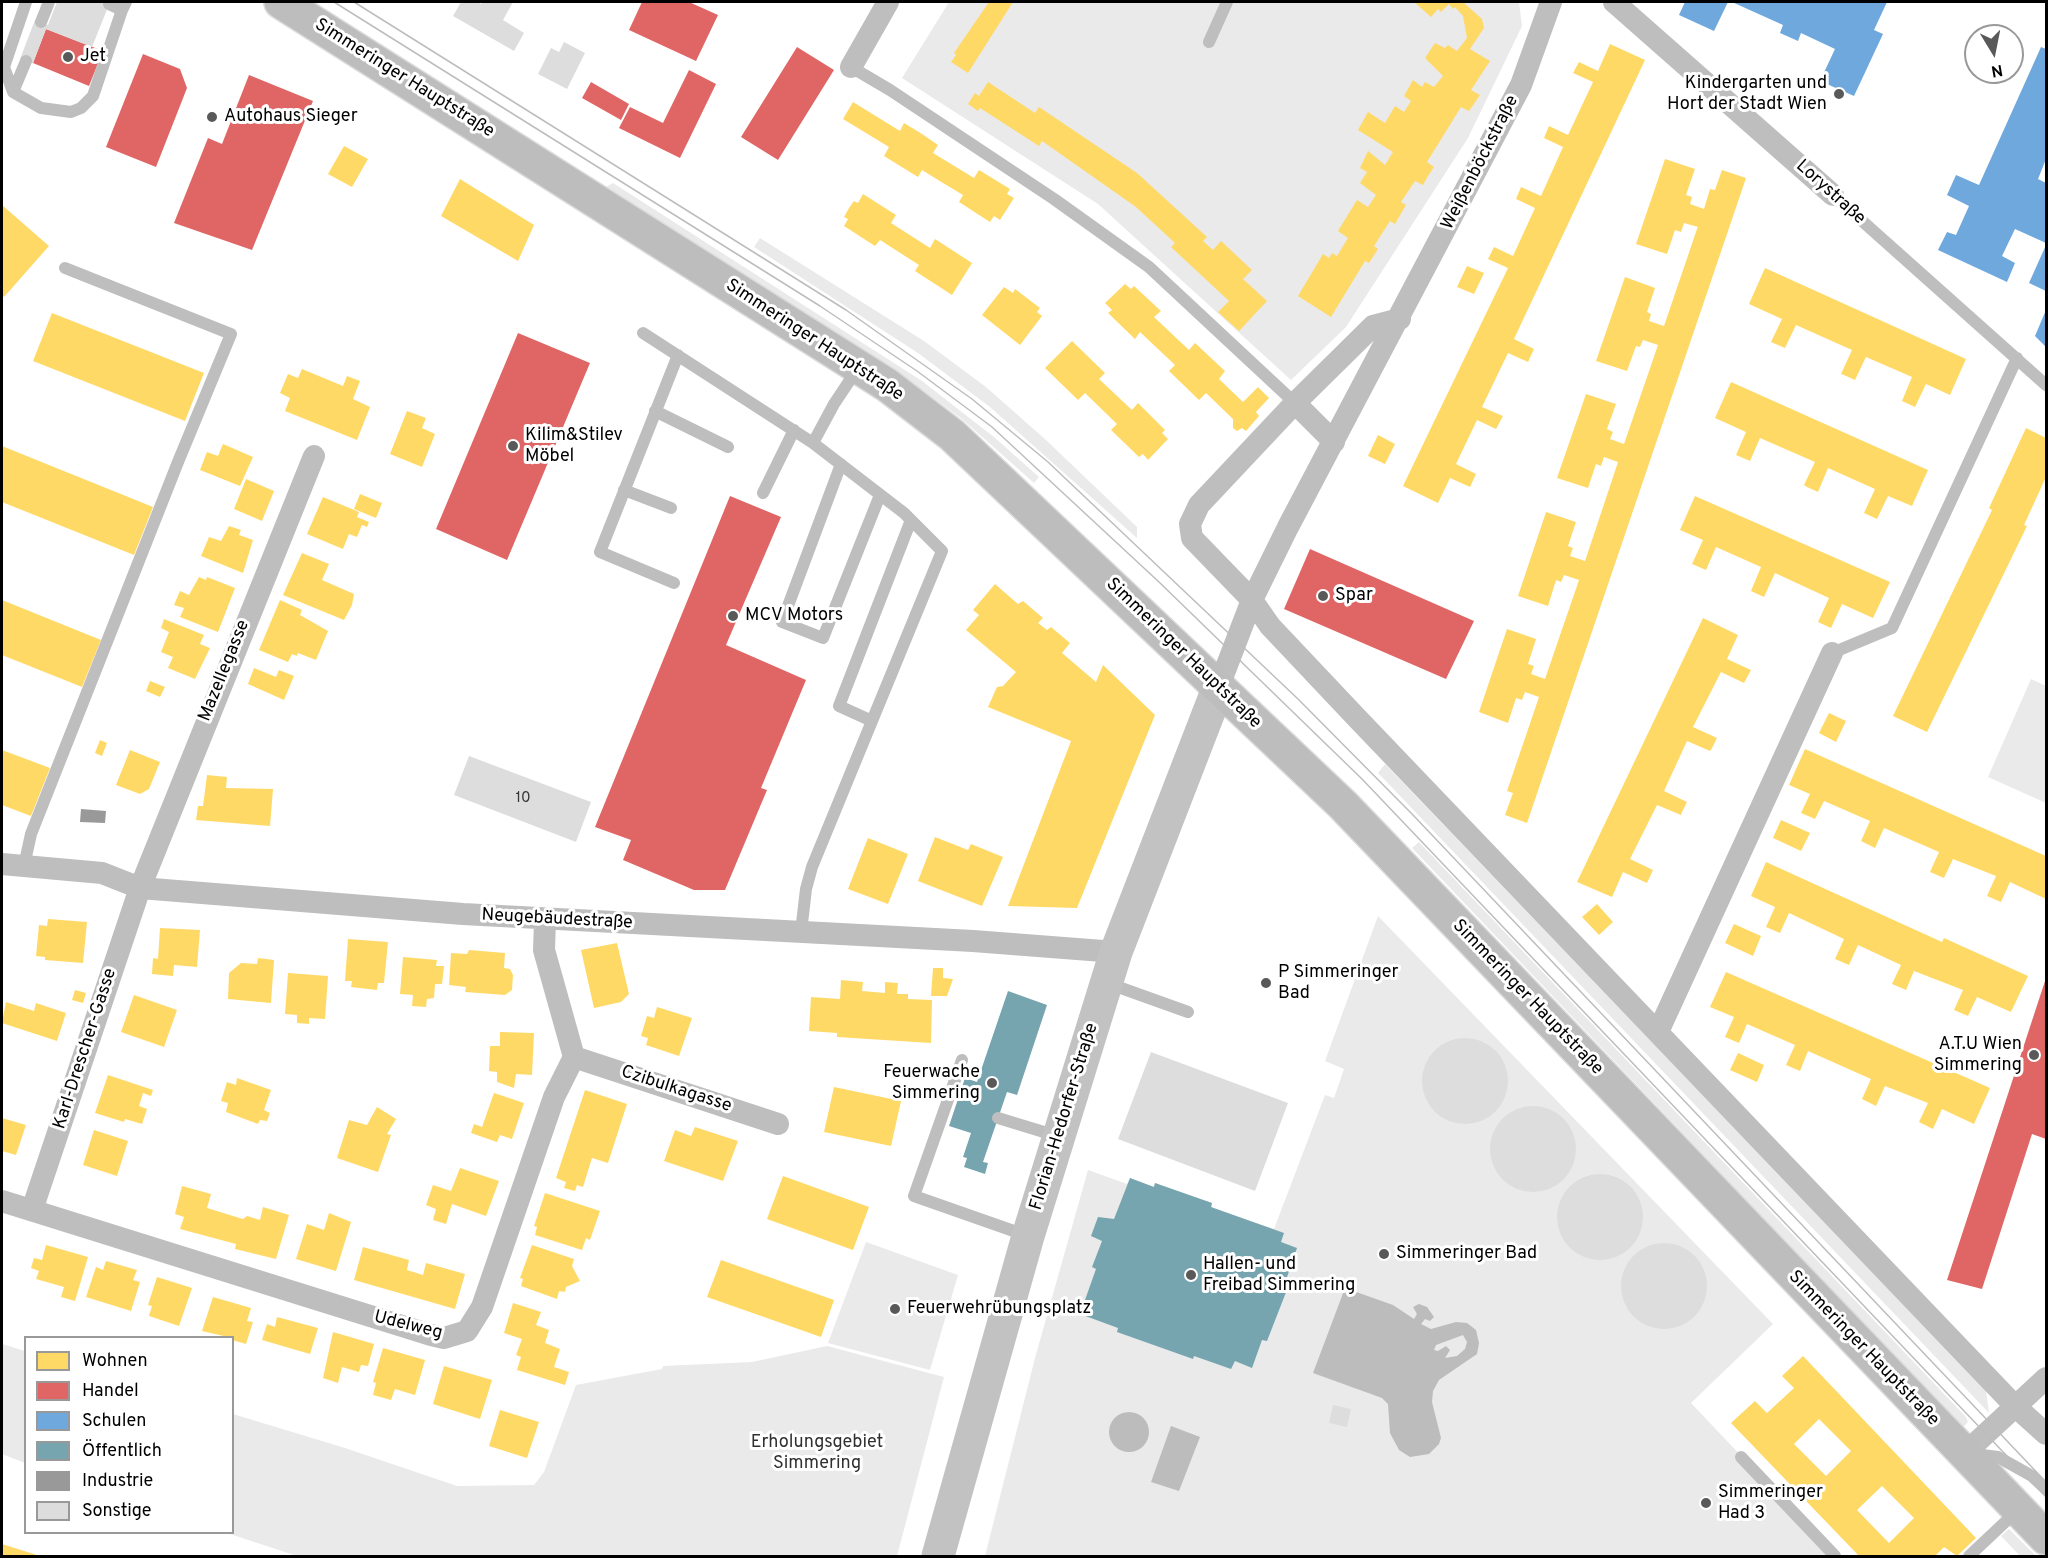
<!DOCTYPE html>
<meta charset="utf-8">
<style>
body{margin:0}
#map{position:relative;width:2048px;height:1558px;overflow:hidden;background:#fff;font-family:Overpass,sans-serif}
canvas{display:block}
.frame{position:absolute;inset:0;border:3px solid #000;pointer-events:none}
.legend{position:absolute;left:24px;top:1336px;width:210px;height:198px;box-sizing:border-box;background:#fff;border:2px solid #999;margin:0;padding:8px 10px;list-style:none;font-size:18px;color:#000}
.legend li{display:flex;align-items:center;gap:12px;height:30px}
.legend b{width:30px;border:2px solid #999}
.north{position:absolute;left:1964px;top:24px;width:60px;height:60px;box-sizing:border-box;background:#fff;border:2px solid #999;border-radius:50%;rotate:170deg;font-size:16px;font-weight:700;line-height:24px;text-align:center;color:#000}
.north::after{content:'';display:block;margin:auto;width:21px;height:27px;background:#595959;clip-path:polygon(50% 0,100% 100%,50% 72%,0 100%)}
</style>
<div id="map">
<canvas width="2048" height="1558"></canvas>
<div class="frame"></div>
<ul class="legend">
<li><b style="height:16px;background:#ffd966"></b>Wohnen</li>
<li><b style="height:16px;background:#e06666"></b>Handel</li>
<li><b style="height:16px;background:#6fa8dc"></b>Schulen</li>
<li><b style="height:16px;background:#76a5af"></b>Öffentlich</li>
<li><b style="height:16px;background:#999"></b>Industrie</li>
<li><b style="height:16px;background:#ddd"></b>Sonstige</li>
</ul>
<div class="north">N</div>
</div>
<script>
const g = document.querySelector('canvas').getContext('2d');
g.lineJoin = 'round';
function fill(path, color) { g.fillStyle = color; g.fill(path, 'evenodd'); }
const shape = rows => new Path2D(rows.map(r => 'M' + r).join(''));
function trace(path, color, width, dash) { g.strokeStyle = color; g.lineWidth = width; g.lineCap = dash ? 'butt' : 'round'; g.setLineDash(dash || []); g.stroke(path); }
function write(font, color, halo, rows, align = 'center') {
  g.font = font + ' Overpass,sans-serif'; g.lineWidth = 6; g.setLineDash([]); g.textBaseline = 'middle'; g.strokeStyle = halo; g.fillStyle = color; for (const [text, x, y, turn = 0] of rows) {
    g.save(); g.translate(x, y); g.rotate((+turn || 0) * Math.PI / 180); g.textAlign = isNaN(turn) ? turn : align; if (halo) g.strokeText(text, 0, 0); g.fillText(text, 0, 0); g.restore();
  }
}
const green = shape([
 [949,2,1519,2,1522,26,1468,138,1346,327,1291,380,1098,204,902,78],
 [613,183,922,381,994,437,1039,477,1034,483,962,419,901,374,606,187],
 [760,238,924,341,986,387,1046,440,1137,527,1137,538,990,407,918,353,754,247],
 [2031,679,2046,686,2046,803,1988,777],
 [1385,764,1986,1390,1989,1413,1381,776,1378,773],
 [1419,842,1966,1417,1968,1422,1963,1427,1942,1406,1412,848],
 [1378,916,1773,1324,1691,1403,1836,1556,985,1556,1035,1358,1088,1170,1127,1184,1130,1178,1153,1187,1155,1183,1212,1203,1212,1208,1274,1229,1325,1095,1334,1098,1344,1069,1325,1061],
 [866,1242,958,1275,930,1370,828,1343],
 [2,1344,25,1351,25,1463,2,1454],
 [827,1346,944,1377,897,1556,297,1556,227,1533,232,1532,233,1414,345,1448,457,1486,534,1485,544,1472,576,1385,662,1369,663,1366,752,1362],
 [2009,1529,2036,1556,2020,1556,2001,1536]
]);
const water = shape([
 [1345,1288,1393,1305,1414,1319,1417,1314,1413,1307,1419,1304,1427,1307,1434,1317,1430,1321,1425,1319,1421,1324,1431,1329,1456,1322,1467,1323,1476,1330,1479,1343,1477,1354,1439,1380,1433,1391,1432,1402,1441,1438,1439,1444,1429,1454,1410,1457,1399,1450,1390,1433,1388,1404,1382,1398,1313,1373],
 [1463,1335,1467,1342,1465,1349,1457,1356,1445,1358,1450,1350,1446,1346,1438,1351,1434,1350,1436,1345],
 '1109 1432a20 20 0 1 1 40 0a20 20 0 1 1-40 0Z',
 [1171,1426,1200,1437,1179,1491,1151,1482]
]);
const homes = shape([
 [989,2,1013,2,968,73,951,62,956,55,954,53],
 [1414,2,1463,2,1482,19,1484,28,1470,49,1490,61,1471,90,1480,95,1469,111,1461,107,1427,162,1434,167,1428,176,1423,185,1415,181,1401,202,1406,205,1395,224,1390,221,1374,246,1378,249,1369,263,1365,261,1331,317,1298,296,1323,254,1329,258,1332,253,1337,256,1348,238,1338,231,1357,200,1368,207,1376,195,1360,183,1367,172,1360,168,1368,151,1385,165,1393,152,1358,130,1368,112,1385,123,1395,106,1404,112,1411,101,1404,96,1413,80,1422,87,1425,82,1434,87,1443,76,1425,58,1435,43,1445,48,1448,45,1457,51,1467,38,1463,16,1455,7,1453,9,1449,4,1441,12,1438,9,1431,17],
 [1610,44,1645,60,1514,339,1534,349,1528,362,1508,353,1482,407,1503,416,1496,429,1477,420,1456,464,1476,474,1470,487,1450,478,1438,503,1403,486,1508,268,1488,259,1494,247,1513,256,1535,208,1516,199,1521,187,1541,196,1563,147,1544,138,1549,126,1568,135,1593,82,1573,73,1579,62,1598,71],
 [988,82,1035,113,1039,107,1137,173,1207,237,1203,241,1213,250,1221,241,1252,270,1243,279,1267,301,1239,331,1218,312,1229,301,1171,247,1175,243,1136,207,1042,141,1039,146,980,108,978,111,968,104,975,93,979,96],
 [853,102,900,131,904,123,922,134,938,145,933,153,974,178,979,170,1010,189,1007,194,1014,198,1000,220,994,216,990,222,959,202,963,195,943,183,922,170,918,177,884,156,889,147,843,119],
 [344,146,368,159,352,187,328,174],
 [1665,159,1695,169,1686,195,1692,197,1690,204,1704,209,1710,189,1715,190,1722,170,1746,178,1527,823,1505,815,1513,793,1507,791,1539,697,1525,692,1522,700,1516,698,1508,723,1479,712,1507,629,1536,639,1528,664,1534,666,1531,674,1545,679,1579,580,1564,575,1561,582,1556,580,1548,606,1518,596,1546,512,1576,522,1568,546,1573,548,1570,556,1585,561,1618,462,1604,457,1601,466,1596,464,1588,488,1557,478,1586,394,1616,404,1607,429,1613,432,1610,439,1624,444,1658,345,1643,340,1640,347,1636,346,1627,371,1596,361,1625,277,1655,288,1647,312,1651,314,1649,321,1664,326,1697,229,1698,227,1684,223,1681,232,1675,230,1667,254,1636,244],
 [460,179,534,225,518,261,441,216],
 [863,194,896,215,891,223,930,248,935,239,972,263,952,295,915,271,919,265,880,240,875,246,844,226,848,219,844,217,849,208,854,201,858,203],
 [2,205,49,246,4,297,2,294],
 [1467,266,1484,273,1474,294,1457,287],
 [1765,268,1966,359,1950,395,1926,384,1915,407,1902,401,1912,377,1866,357,1855,380,1844,375,1841,374,1852,350,1796,325,1785,348,1771,342,1782,319,1749,304],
 [1125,284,1131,289,1134,286,1161,311,1154,317,1189,350,1195,343,1225,371,1219,379,1243,402,1258,387,1269,398,1256,412,1259,416,1246,431,1242,428,1237,431,1233,428,1233,419,1206,393,1199,400,1169,371,1175,365,1140,332,1135,339,1108,313,1112,310,1105,303],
 [1004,287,1013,293,1015,289,1040,308,1037,312,1042,316,1020,345,982,315],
 [52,313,204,373,185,421,33,361],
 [1072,341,1105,373,1099,379,1132,410,1138,403,1165,430,1162,433,1168,439,1148,460,1143,454,1139,457,1111,430,1117,424,1085,393,1078,400,1045,368],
 [302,369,343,386,347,376,360,381,353,399,370,407,357,440,285,411,290,398,280,393,288,374,298,378],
 [1731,382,1928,470,1912,506,1888,496,1877,519,1864,513,1875,489,1828,468,1818,492,1807,487,1804,485,1815,462,1760,438,1750,461,1736,455,1746,432,1715,418],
 [407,411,426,418,422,428,435,434,422,467,390,454],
 [2026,428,2046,438,2046,477,2024,525,2027,526,1927,732,1893,716,1992,510,1989,508],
 [1378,435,1395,444,1385,464,1368,456],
 [223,444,253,457,240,486,200,470,207,452,218,456],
 [2,446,153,507,134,555,2,502],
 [246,479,274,491,262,521,234,509],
 [360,494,382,503,376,518,354,509],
 [1695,496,1890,582,1873,618,1842,604,1831,628,1818,622,1829,598,1775,573,1764,597,1751,591,1761,567,1716,547,1706,570,1692,564,1703,540,1680,530],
 [323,497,359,512,357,517,369,522,367,527,362,525,357,537,349,534,343,549,307,534],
 [229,526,241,530,239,535,253,540,243,573,201,556,209,537,221,541],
 [302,553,329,564,322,580,354,594,352,605,344,620,283,595],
 [199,577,206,580,207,577,235,588,218,632,180,617,184,608,174,605,180,591,189,595],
 [995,584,1018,604,1023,601,1043,618,1038,623,1047,630,1051,627,1070,643,1062,653,1096,682,1103,665,1155,715,1077,908,1008,906,1071,741,988,707,997,687,1003,686,1016,672,966,630,979,615,973,610],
 [2,600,101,640,82,687,2,655],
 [280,600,302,610,300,615,328,631,316,660,298,653,297,656,292,654,288,662,259,650],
 [1703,618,1738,635,1727,659,1751,670,1744,683,1721,672,1693,727,1717,738,1712,748,1710,751,1687,741,1664,791,1687,802,1682,812,1681,815,1657,805,1630,859,1653,870,1647,883,1623,872,1612,897,1577,882],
 [164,619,204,635,200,644,210,648,195,679,168,668,173,657,161,652,169,632,161,628],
 [254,668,276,677,279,670,294,676,284,700,248,684],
 [150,681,165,687,160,697,146,691],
 [1829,713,1846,721,1836,742,1819,733],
 [100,740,107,743,102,756,95,753],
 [1805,749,2046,856,2046,899,2010,882,2001,902,1987,896,1996,876,1953,859,1944,878,1930,872,1939,852,1884,828,1875,848,1861,841,1870,821,1824,801,1815,819,1801,813,1810,794,1789,785],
 [2,750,50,768,31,816,2,805],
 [130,750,160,762,149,789,140,794,116,785],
 [207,775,227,777,226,788,273,789,270,826,196,820,198,806,203,806],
 [1781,820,1810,833,1801,851,1773,838],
 [935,837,968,850,971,844,1003,857,982,906,918,881],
 [868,838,908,854,888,904,848,889],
 [1766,862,1942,942,1944,938,2028,976,2011,1012,1977,997,1968,1016,1954,1010,1963,990,1914,971,1906,990,1892,984,1901,965,1858,945,1849,965,1835,959,1844,939,1789,913,1780,933,1766,927,1775,907,1751,896],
 [1597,904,1613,922,1599,935,1582,917],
 [48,919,87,922,83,963,45,960,45,957,36,956,39,925,47,926],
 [1734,924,1761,936,1753,956,1725,943],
 [160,928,200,930,197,967,174,965,173,976,152,974,153,958,158,959],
 [348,939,388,942,384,983,378,983,377,990,351,987,352,981,345,981],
 [617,943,629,994,621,1002,594,1008,581,950],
 [469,950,505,953,504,968,510,969,513,975,512,990,505,995,465,992,466,987,449,985,451,953,467,954],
 [403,957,437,960,436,966,444,966,442,984,435,984,434,998,427,999,426,1007,412,1006,413,995,400,994],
 [258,958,274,960,271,1003,228,999,229,973,241,963,257,964],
 [933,968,943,968,943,978,953,979,947,996,931,996],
 [1726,972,1990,1088,1974,1124,1942,1109,1933,1129,1919,1122,1928,1103,1885,1086,1876,1106,1862,1099,1871,1079,1808,1051,1800,1071,1786,1065,1795,1045,1747,1024,1739,1043,1725,1037,1734,1017,1710,1007],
 [288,973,328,976,325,1019,309,1018,309,1024,297,1023,297,1015,285,1014],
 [841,980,863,982,862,991,885,993,885,982,898,983,897,994,908,994,908,999,932,1000,931,1043,837,1037,837,1033,809,1031,811,997,840,999],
 [75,990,86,993,83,1003,72,1000],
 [134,995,177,1010,164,1047,121,1032],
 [6,1002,34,1011,36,1003,66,1013,57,1041,2,1023],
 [657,1007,692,1018,679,1056,646,1045,648,1038,641,1036,647,1016,654,1018],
 [500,1032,534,1033,532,1075,516,1074,514,1088,497,1082,497,1072,489,1071,490,1046,500,1046],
 [1738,1053,1764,1065,1757,1082,1730,1070],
 [108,1075,153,1090,151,1096,143,1093,139,1106,147,1109,142,1124,125,1119,124,1122,95,1113],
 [237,1078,271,1090,264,1110,270,1113,267,1121,260,1120,258,1124,226,1112,228,1103,221,1101,227,1082,236,1085],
 [834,1087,901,1101,891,1146,824,1132],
 [585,1090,627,1104,608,1163,592,1158,583,1187,577,1185,575,1191,564,1188,566,1182,556,1178],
 [494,1093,524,1103,512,1139,500,1135,497,1142,471,1133,474,1124,482,1127],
 [377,1107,396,1119,387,1134,391,1135,378,1172,337,1158,349,1120,367,1125],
 [2,1118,26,1125,16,1155,2,1151],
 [695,1127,738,1141,723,1181,664,1161,675,1130,691,1136],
 [94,1130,128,1141,117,1176,83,1165],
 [460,1168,499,1181,486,1216,452,1204,446,1224,433,1220,436,1209,426,1205,433,1185,451,1191],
 [783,1176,869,1207,853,1250,767,1219],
 [182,1186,211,1194,207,1208,243,1219,247,1216,260,1220,263,1207,289,1215,276,1259,235,1249,236,1244,180,1229,184,1217,175,1214],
 [545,1193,600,1211,590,1240,586,1238,582,1250,535,1235,537,1227,534,1226],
 [329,1213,351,1222,336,1271,296,1259,307,1224,324,1230],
 [46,1245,88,1257,75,1301,61,1297,64,1287,36,1279,39,1271,31,1268,34,1258,42,1260],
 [532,1245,574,1259,572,1266,580,1281,566,1287,565,1292,559,1291,557,1299,521,1286,523,1279,520,1278],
 [363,1247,409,1260,407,1270,423,1275,426,1263,465,1274,455,1309,354,1280],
 [721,1260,834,1300,821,1337,707,1297],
 [106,1261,137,1270,133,1280,140,1282,131,1311,86,1297,96,1267,103,1270],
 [157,1277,192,1288,179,1326,149,1316,152,1306,148,1305],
 [213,1297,251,1308,247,1321,253,1322,246,1344,232,1340,232,1338,202,1331],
 [513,1303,541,1312,536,1325,549,1330,545,1343,560,1349,554,1367,569,1372,565,1385,517,1370,521,1357,516,1355,522,1339,504,1333],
 [277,1317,318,1328,310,1354,262,1340,267,1324,275,1327],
 [333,1332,374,1344,368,1366,361,1365,359,1372,342,1367,338,1383,323,1378],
 [383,1348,425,1360,415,1395,395,1389,391,1400,373,1395,376,1383,373,1382],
 [1803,1356,1976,1538,1957,1556,1944,1547,1935,1556,1859,1556,1731,1423,1755,1401,1767,1413,1794,1388,1782,1376],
 [1819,1419,1851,1451,1826,1476,1794,1444],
 [1882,1486,1914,1518,1889,1543,1857,1510],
 [444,1366,492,1380,480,1419,433,1404],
 [500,1410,539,1422,527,1458,489,1446],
 [2,1544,40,1556,2,1556]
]);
const shops = shape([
 [642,2,689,2,718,15,696,61,629,30],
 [46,29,103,51,89,86,33,63],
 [797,47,834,70,778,160,741,137],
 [143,54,180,69,187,88,156,167,106,147],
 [689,70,716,84,680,158,619,128,630,107,663,123],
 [249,75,313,101,252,250,174,223,208,138,222,144],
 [591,82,629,104,621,120,582,98],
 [518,333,590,363,507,560,436,529],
 [730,496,781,517,726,645,806,680,761,788,767,790,725,890,694,890,623,860,631,840,595,827],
 [1310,549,1474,621,1446,679,1284,609],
 [2046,978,2046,1139,2032,1134,1982,1289,1947,1280]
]);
const schools = shape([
 [1685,2,1728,2,1714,31,1679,15],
 [1732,2,1887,2,1874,30,1883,34,1854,96,1820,81,1835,49,1801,33,1798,41,1780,33,1783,25],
 [2041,47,2046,49,2046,159,2038,179,2046,183,2046,243,2015,229,2002,256,2015,263,2007,282,1938,250,1947,232,1956,235,1969,206,1947,195,1956,175,1979,185],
 [2046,245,2046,291,2029,283],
 [2046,310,2046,347,2035,336]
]);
const public = shape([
 [1008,991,1047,1005,1017,1095,1007,1092,983,1162,988,1163,985,1174,964,1167,967,1158,963,1157,971,1133,949,1126,965,1078,977,1082],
 [1130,1178,1154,1187,1155,1183,1212,1203,1211,1207,1284,1233,1281,1242,1297,1248,1286,1280,1290,1282,1267,1341,1262,1340,1252,1368,1235,1361,1231,1369,1194,1356,1193,1359,1117,1332,1118,1328,1080,1314,1096,1269,1092,1267,1102,1241,1091,1236,1098,1217,1114,1219]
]);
const industry = shape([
 [81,809,106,811,105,823,80,822]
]);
const building = shape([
 [57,2,110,2,92,47,46,29,33,63,20,59,35,20,48,25],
 [461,2,477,2,481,4,483,2,513,2,503,20,524,33,514,51,453,16],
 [564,42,585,53,567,89,538,74,551,48,559,52],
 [469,756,591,802,576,842,454,795],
 '1422 1081a43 43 0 1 1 86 0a43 43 0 1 1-86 0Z',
 [1151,1052,1288,1103,1255,1191,1118,1139],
 '1490 1149a43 43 0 1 1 86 0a43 43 0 1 1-86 0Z',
 '1557 1217a43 43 0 1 1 86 0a43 43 0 1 1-86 0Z',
 '1621 1286a43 43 0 1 1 86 0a43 43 0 1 1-86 0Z',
 [1333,1405,1351,1409,1347,1427,1329,1423]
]);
const service = shape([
 [26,2,4,67,13,92,41,108,71,112,81,108,93,96,122,10],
 [109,4,122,10,126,2],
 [41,22,49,2],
 [1209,42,1227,2],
 [851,67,890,90,1054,199,1149,267,1295,403],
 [13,92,26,61],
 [1833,195,2046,385],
 [643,333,813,443,904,513,942,551,872,721,839,706,911,520],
 [655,411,728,447],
 [813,443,834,404,858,368],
 [841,464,782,622,823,638,880,495],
 [624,490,671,508],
 [763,493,794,430],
 [674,583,600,552,678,355],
 [1832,653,1892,628,2017,358],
 [24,866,31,834,178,462,231,334,65,268],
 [801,932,806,889,812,867,872,721],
 [1107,983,1188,1012],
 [962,1060,914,1196,1028,1236],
 [998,1118,1057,1136],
 [1974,1454,1998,1457,2032,1476,2046,1489],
 [1741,1457,1835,1556],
 [1969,1556,2018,1510]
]);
const minor = shape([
 [1614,2,1833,195],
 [851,67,888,2],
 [1400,319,1373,326,1295,403,1199,505,1190,524,1192,538,1252,600,1270,626,1355,716,2015,1406,2046,1434],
 [1295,403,1334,442],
 [1219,686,1252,600,1288,527,1521,85,1551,2],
 [2,864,102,873,140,888,463,914,973,941,1116,952],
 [1658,1032,1832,653],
 [574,1057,778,1124],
 [2,1201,431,1335,444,1338,467,1331,482,1307,554,1097,574,1057,544,950,545,920],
 [32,1210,140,888,314,456],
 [1965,1453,2046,1378]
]);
const secondary = shape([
 [938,1556,1028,1236,1116,952,1219,686]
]);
const primary = shape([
 [281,2,887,385,952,435,1343,805,2046,1538]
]);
const tram = shape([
 [334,2,820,306,917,371,992,427,1159,582,1362,779,2046,1497],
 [354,2,846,310,972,399,1048,462,1298,699,1413,815,2046,1482]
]);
const markers = [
 [68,57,6,"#595959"],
 [1839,94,6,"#595959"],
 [212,117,6,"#595959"],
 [513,446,6,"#595959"],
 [1323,596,6,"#595959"],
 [733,616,6,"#595959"],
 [1266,983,6,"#595959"],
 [2034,1055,6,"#595959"],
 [992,1083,6,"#595959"],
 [1384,1254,6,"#595959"],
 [1191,1275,6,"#595959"],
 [895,1309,6,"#595959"],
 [1706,1503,6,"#595959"]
];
const numberNames = [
 ["10",523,799]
];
const poiNames = [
 ["Jet",80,57],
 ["Kindergarten und",1827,84,"right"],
 ["Hort der Stadt Wien",1827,105,"right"],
 ["Autohaus Sieger",224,117],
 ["Kilim&Stilev",525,436],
 ["Möbel",525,457],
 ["Spar",1335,596],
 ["MCV Motors",745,616],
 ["P Simmeringer",1278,973],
 ["Bad",1278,994],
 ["A.T.U Wien",2022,1045,"right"],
 ["Simmering",2022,1066,"right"],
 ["Feuerwache",980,1073,"right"],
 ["Simmering",980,1094,"right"],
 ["Simmeringer Bad",1396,1254],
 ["Hallen- und",1203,1265],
 ["Freibad Simmering",1203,1286],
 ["Feuerwehrübungsplatz",907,1309],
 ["Simmeringer",1718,1493],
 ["Had 3",1718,1514]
];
const streetNames = [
 ["Simmeringer Hauptstraße",404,79,32],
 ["Weißenböckstraße",1481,163,-63],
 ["Lorystraße",1830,193,42],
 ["Simmeringer Hauptstraße",814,341,33],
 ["Simmeringer Hauptstraße",1183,654,44],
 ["Mazellegasse",225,671,-68],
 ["Neugebäudestraße",557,920,3],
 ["Simmeringer Hauptstraße",1527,998,46],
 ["Karl-Drescher-Gasse",86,1049,-72],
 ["Czibulkagasse",676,1090,18],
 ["Florian-Hedorfer-Straße",1065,1117,-73],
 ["Udelweg",408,1326,14],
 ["Simmeringer Hauptstraße",1863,1349,46]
];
const parkNames = [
 ["Erholungsgebiet",817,1443],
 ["Simmering",817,1464]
];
fill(green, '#eaeaea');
fill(water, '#bcbcbc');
fill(homes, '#ffd966');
fill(shops, '#e06666');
fill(schools, '#6fa8dc');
fill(public, '#76a5af');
fill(industry, '#999');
fill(building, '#ddd');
trace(primary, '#dbdbdb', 36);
trace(service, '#bebebe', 12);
trace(minor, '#bebebe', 22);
trace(secondary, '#c2c2c2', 33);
trace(primary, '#bdbdbd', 33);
trace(tram, '#bdbdbd', 1.5);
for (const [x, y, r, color] of markers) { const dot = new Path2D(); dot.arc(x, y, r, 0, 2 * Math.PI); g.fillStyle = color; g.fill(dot); trace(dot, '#fff', 2); }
write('15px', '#373737', null, numberNames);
write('18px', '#000', '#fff', poiNames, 'left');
write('18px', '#000', '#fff', streetNames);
write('18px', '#303030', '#fff', parkNames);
</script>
